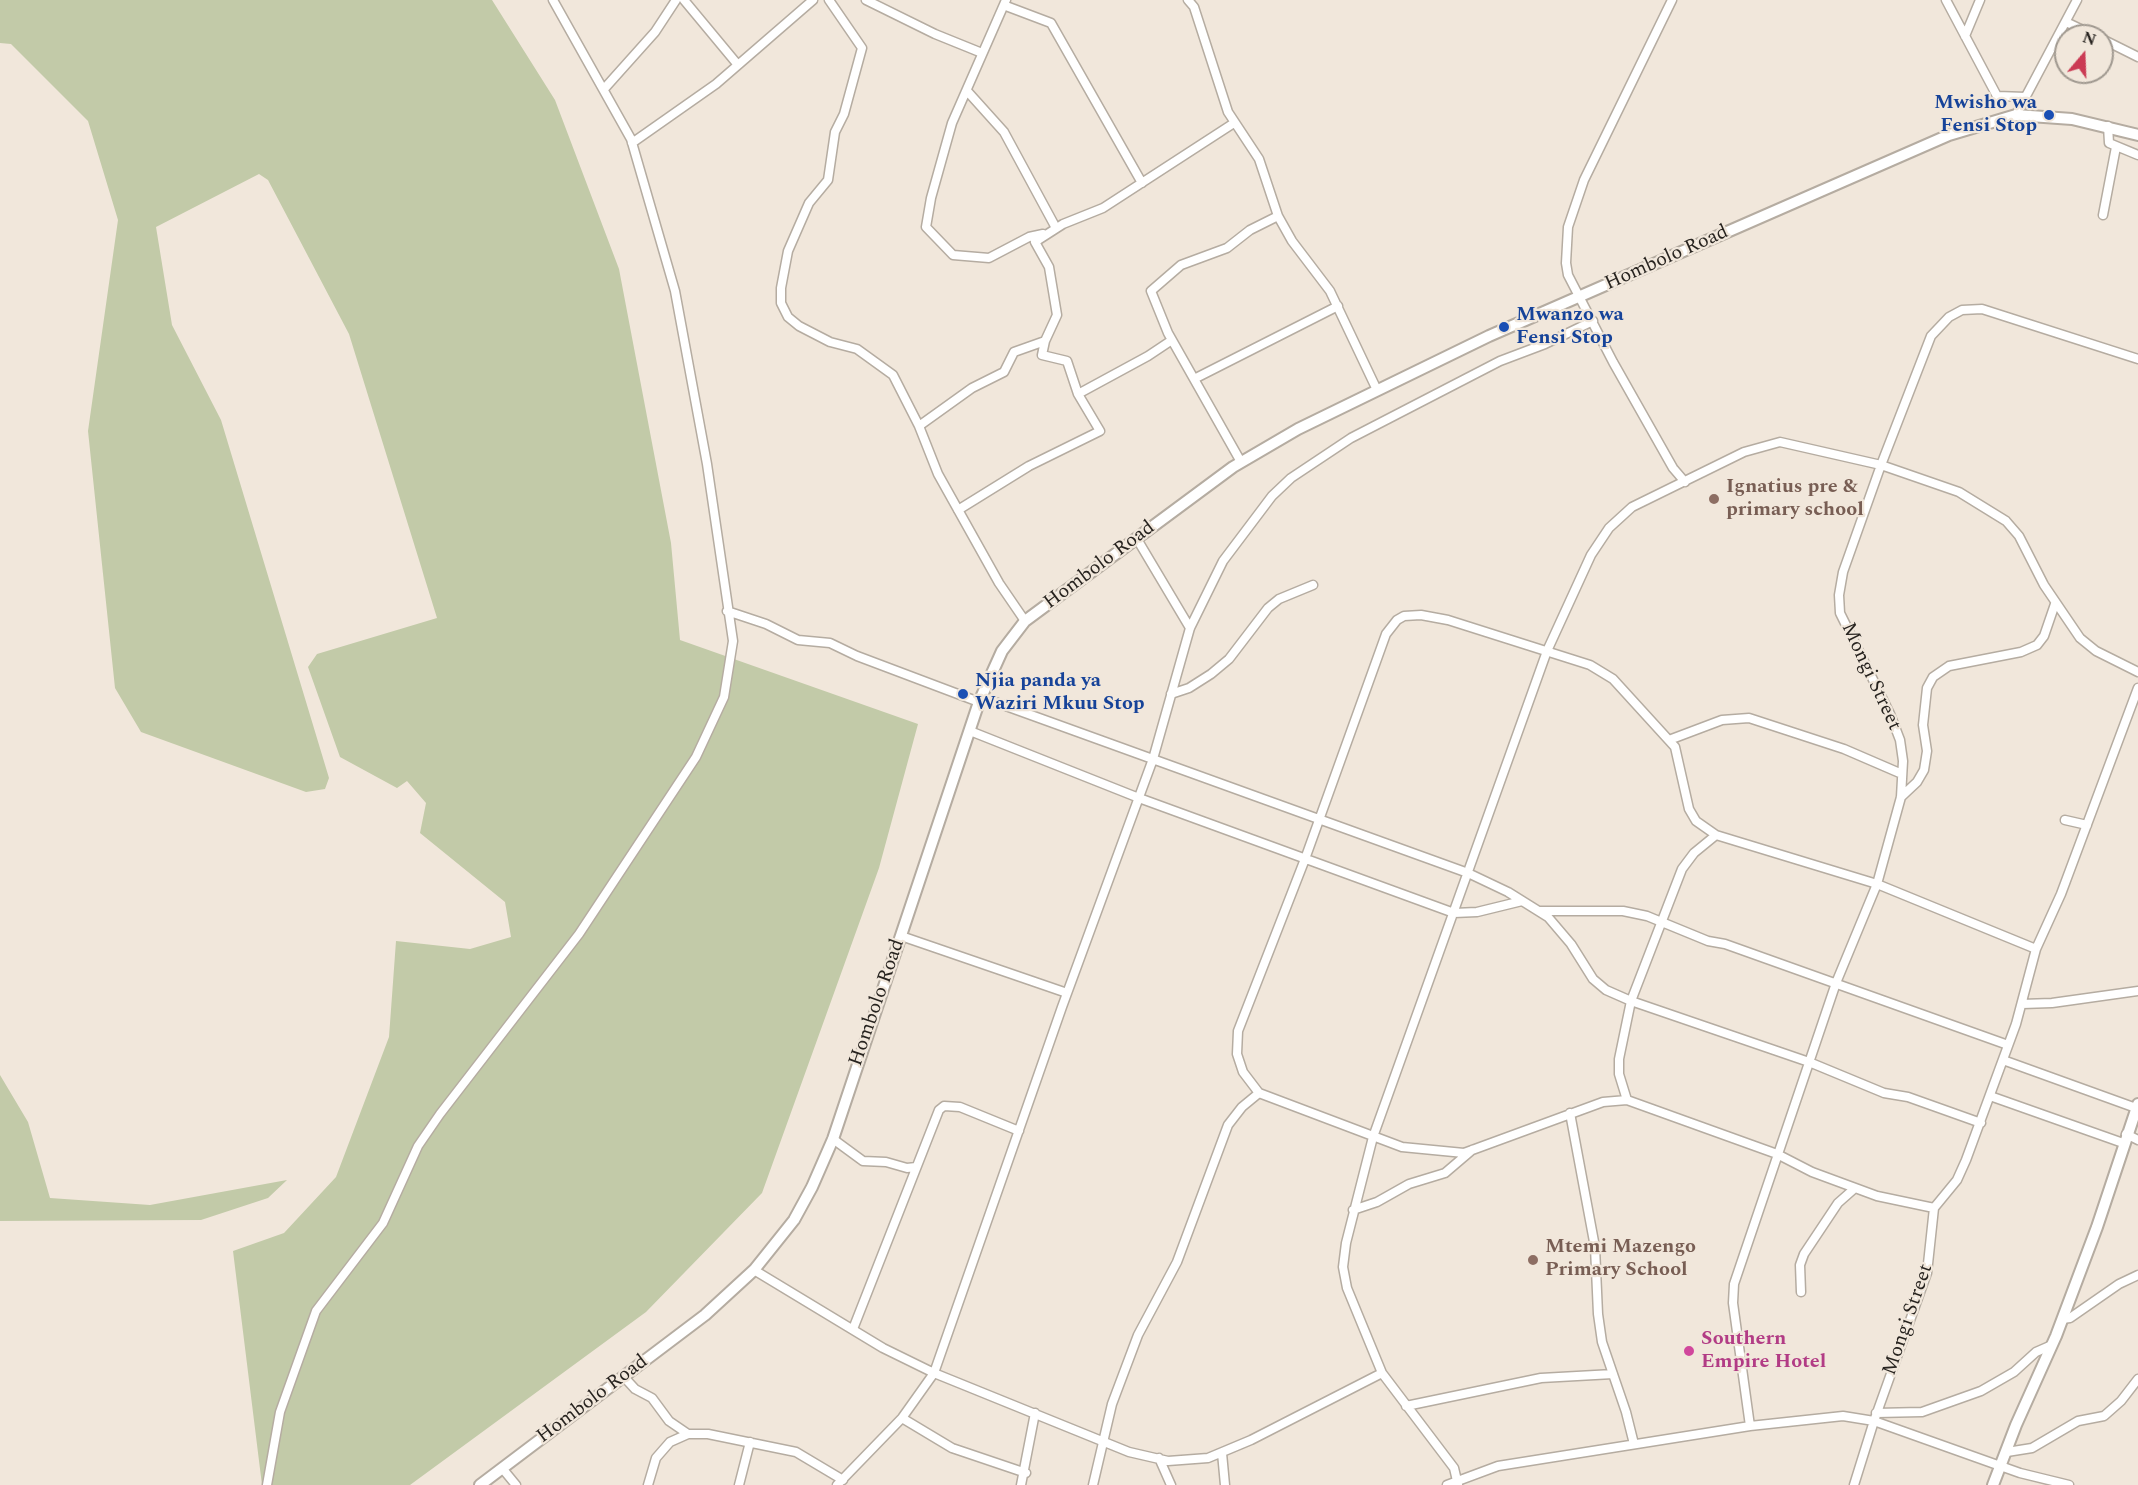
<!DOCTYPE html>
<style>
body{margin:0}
#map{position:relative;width:2138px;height:1485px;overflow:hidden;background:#f1e7db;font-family:Spectral,serif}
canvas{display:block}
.north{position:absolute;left:2054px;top:24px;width:60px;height:60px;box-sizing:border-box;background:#f1e7db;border:2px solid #a09990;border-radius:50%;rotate:19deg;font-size:16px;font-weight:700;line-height:24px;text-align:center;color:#27231f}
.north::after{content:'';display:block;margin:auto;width:21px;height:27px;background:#cb3b54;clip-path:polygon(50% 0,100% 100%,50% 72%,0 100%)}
</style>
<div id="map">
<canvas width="2138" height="1485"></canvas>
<div class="north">N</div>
</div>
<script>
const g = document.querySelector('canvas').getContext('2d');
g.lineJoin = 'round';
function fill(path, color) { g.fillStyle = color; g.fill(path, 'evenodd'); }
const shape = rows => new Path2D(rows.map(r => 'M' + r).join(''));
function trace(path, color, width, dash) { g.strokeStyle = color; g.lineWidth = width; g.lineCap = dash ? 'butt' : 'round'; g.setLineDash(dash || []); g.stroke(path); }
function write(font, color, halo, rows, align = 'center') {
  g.font = font + ' Spectral,serif'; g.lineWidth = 4.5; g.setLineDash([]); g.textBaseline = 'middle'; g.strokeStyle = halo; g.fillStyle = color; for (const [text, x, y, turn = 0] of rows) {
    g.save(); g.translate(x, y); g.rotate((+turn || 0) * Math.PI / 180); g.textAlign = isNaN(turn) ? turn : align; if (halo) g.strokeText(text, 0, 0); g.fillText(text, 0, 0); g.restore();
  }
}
const green = shape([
 [0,0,492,0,555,100,619,269,671,543,680,640,918,724,879,868,762,1193,646,1312,410,1485,262,1485,233,1251,284,1233,336,1177,389,1037,396,941,470,949,511,937,505,902,420,833,426,803,407,781,397,788,340,757,308,667,317,654,437,618,349,334,268,180,259,174,156,227,172,325,221,420,329,778,325,789,306,792,141,732,115,688,88,431,118,220,88,121,11,44,0,43],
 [0,1075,28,1122,50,1198,150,1205,287,1180,268,1198,201,1220,0,1221]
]);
const minor = shape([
 [684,0,738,65],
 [829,0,862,48,844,114,835,132,828,180,809,203,788,251,781,288,781,303,788,317,799,326,830,342,857,349,893,375,919,426,938,474,999,583,1025,621],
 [866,0,935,34,982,53],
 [1006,0,952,123,931,198,926,227,953,255,989,258,1029,237,1043,234],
 [1188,0,1194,7,1228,112,1259,159,1278,216,1292,241,1330,291,1377,390],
 [1672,0,1584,180,1568,227,1566,263,1568,275,1613,362,1673,468,1685,482],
 [1946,0,1997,96,2026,97],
 [1006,6,1051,23,1142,183],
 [2066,22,2095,36],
 [1965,36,1980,0],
 [2102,39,2138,57],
 [604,89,655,32,676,0],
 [968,92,1004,132,1056,228],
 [2016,115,2077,0],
 [2108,126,2109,143,2138,155],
 [632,143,716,84,813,0],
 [2103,215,2116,147],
 [1194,379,1338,306],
 [1078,394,1148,356,1172,340],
 [919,426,972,388,1004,372,1014,352,1045,341],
 [1241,462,1168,333,1151,291,1181,265,1227,248,1250,230,1278,216],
 [958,510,1029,466,1100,431,1078,394,1067,361,1042,355,1045,341,1057,315,1049,267,1035,242,1063,224,1103,208,1234,123],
 [1137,539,1190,628],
 [727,611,766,624,798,640,830,643,857,656,979,702],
 [1171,694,1189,688,1211,674,1229,659,1268,608,1279,599,1313,585],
 [981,697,1468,873,1508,892,1548,917,1571,944,1593,979,1606,990,1631,1001,1809,1062,1884,1093,1908,1097,1981,1123],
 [970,731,1139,798,1454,913,1477,912,1522,901],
 [1669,740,1722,720,1749,718,1844,749,1902,774],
 [1901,797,1917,782,1924,770,1927,751,1923,725,1927,688,1933,677,1949,666,2021,652,2037,645,2044,636,2055,604],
 [2065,820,2087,825],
 [1540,911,1623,911,1647,916,1708,941,1725,944,2008,1045],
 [901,936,1067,993],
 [2022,1004,2052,1003,2138,991],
 [2003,1060,2136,1108],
 [1990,1096,2123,1143],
 [1627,1100,1619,1074,1619,1059,1631,1001,1682,869,1694,853,1716,835],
 [1570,1113,1595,1247,1598,1314,1602,1342,1626,1412,1634,1444],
 [2126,1134,2138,1140],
 [833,1139,863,1161,886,1162,907,1168,916,1167],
 [1934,1208,1877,1196,1812,1172,1777,1154,1627,1100,1603,1102,1464,1153,1402,1147,1259,1093,1243,1072,1237,1054,1238,1031,1305,859,1386,634,1397,620,1404,616,1421,615,1448,620,1590,665,1613,679,1675,747,1689,809,1696,821,1716,835,1877,884,2036,949],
 [1353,1210,1377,1202,1409,1184,1445,1173,1472,1150],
 [754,1270,883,1348,934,1373,1129,1452,1168,1461,1208,1458,1251,1440,1382,1373],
 [1801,1292,1800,1265,1804,1254,1838,1203,1855,1188],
 [2062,1319,2070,1318,2119,1284,2138,1275],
 [853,1329,939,1110,944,1106,960,1107,1019,1131],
 [624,1377,635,1389,652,1398,669,1421,688,1434],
 [1406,1406,1541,1378,1613,1374],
 [1876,1413,1922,1412,1981,1391,2014,1372,2036,1352,2052,1345],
 [902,1418,952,1448,1026,1473],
 [1750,1426,1733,1303,1734,1284,1836,983,1877,884,1901,797,1903,761,1900,740,1890,714,1840,613,1839,595,1843,572,1881,465,1931,336,1949,317,1962,310,1982,309,2138,359],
 [2007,1452,2032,1448,2078,1421,2104,1416,2121,1401,2138,1379],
 [1222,1453,1225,1485],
 [1159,1458,1171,1485],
 [502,1468,516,1485],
 [267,1485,280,1412,316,1311,383,1223,418,1146,440,1114,579,934,696,757,724,697,733,641,707,464,675,291,631,139,553,0],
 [648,1485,656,1458,670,1442,688,1434,708,1434,796,1452,843,1480],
 [739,1485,750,1442],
 [837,1485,902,1418,934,1373,1062,1007,1153,759,1190,628,1223,561,1272,496,1291,478,1351,438,1500,361,1545,344,1593,321],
 [1021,1485,1035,1413],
 [1093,1485,1112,1404,1138,1335,1177,1262,1228,1125,1242,1107,1259,1093],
 [1447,1485,1498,1466,1750,1426,1843,1416,1874,1421,2020,1473,2069,1485],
 [1458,1485,1454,1468,1382,1373,1347,1288,1343,1267,1346,1243,1373,1137,1547,651,1591,555,1609,528,1632,507,1744,452,1780,442,1881,465,1959,492,2006,521,2019,536,2044,585,2080,638,2096,651,2138,672],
 [1854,1485,1874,1421,1927,1273,1934,1208,1957,1180,1966,1160,2016,1024,2036,949,2061,894,2138,688]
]);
const tertiary = shape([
 [480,1485,705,1315,754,1270,794,1220,812,1187,833,1139,979,702,1002,651,1025,621,1233,467,1298,429,1489,336,1949,135,2016,115,2072,119,2138,135],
 [1993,1485,2016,1425,2056,1336,2097,1227,2138,1104]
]);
const markers = [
 [2049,115,6,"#1a4fb4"],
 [1504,327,6,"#1a4fb4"],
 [1714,499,6,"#8d6e63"],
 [963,694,6,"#1a4fb4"],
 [1533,1260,6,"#8d6e63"],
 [1689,1351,6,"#d1479c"]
];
const transitNames = [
 ["Mwisho wa",2037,104,"right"],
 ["Fensi Stop",2037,127,"right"],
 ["Mwanzo wa",1516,316],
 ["Fensi Stop",1516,339],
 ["Njia panda ya",975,682],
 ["Waziri Mkuu Stop",975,705]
];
const streetNames = [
 ["Hombolo Road",1667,259,-24],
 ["Hombolo Road",1100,566,-37],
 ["Mongi Street",1870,677,65],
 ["Hombolo Road",878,1003,-71],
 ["Mongi Street",1909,1320,-71],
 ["Hombolo Road",593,1400,-37]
];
const educationNames = [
 ["Ignatius pre &",1726,488],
 ["primary school",1726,511],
 ["Mtemi Mazengo",1545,1248],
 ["Primary School",1545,1271]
];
const hotelNames = [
 ["Southern",1701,1340],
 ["Empire Hotel",1701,1363]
];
fill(green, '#c2caa8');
trace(minor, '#b5aca1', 11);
trace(tertiary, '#b5aca1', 14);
trace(minor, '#fff', 8);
trace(tertiary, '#fff', 10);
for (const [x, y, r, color] of markers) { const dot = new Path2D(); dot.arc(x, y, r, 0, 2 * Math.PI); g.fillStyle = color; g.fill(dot); trace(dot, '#f1e7db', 2); }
write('bold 20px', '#164399', '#f1e7db', transitNames, 'left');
write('20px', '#27231f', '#f1e7db', streetNames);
write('bold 20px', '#785e54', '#f1e7db', educationNames, 'left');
write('bold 20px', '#b23c85', '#f1e7db', hotelNames, 'left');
</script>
